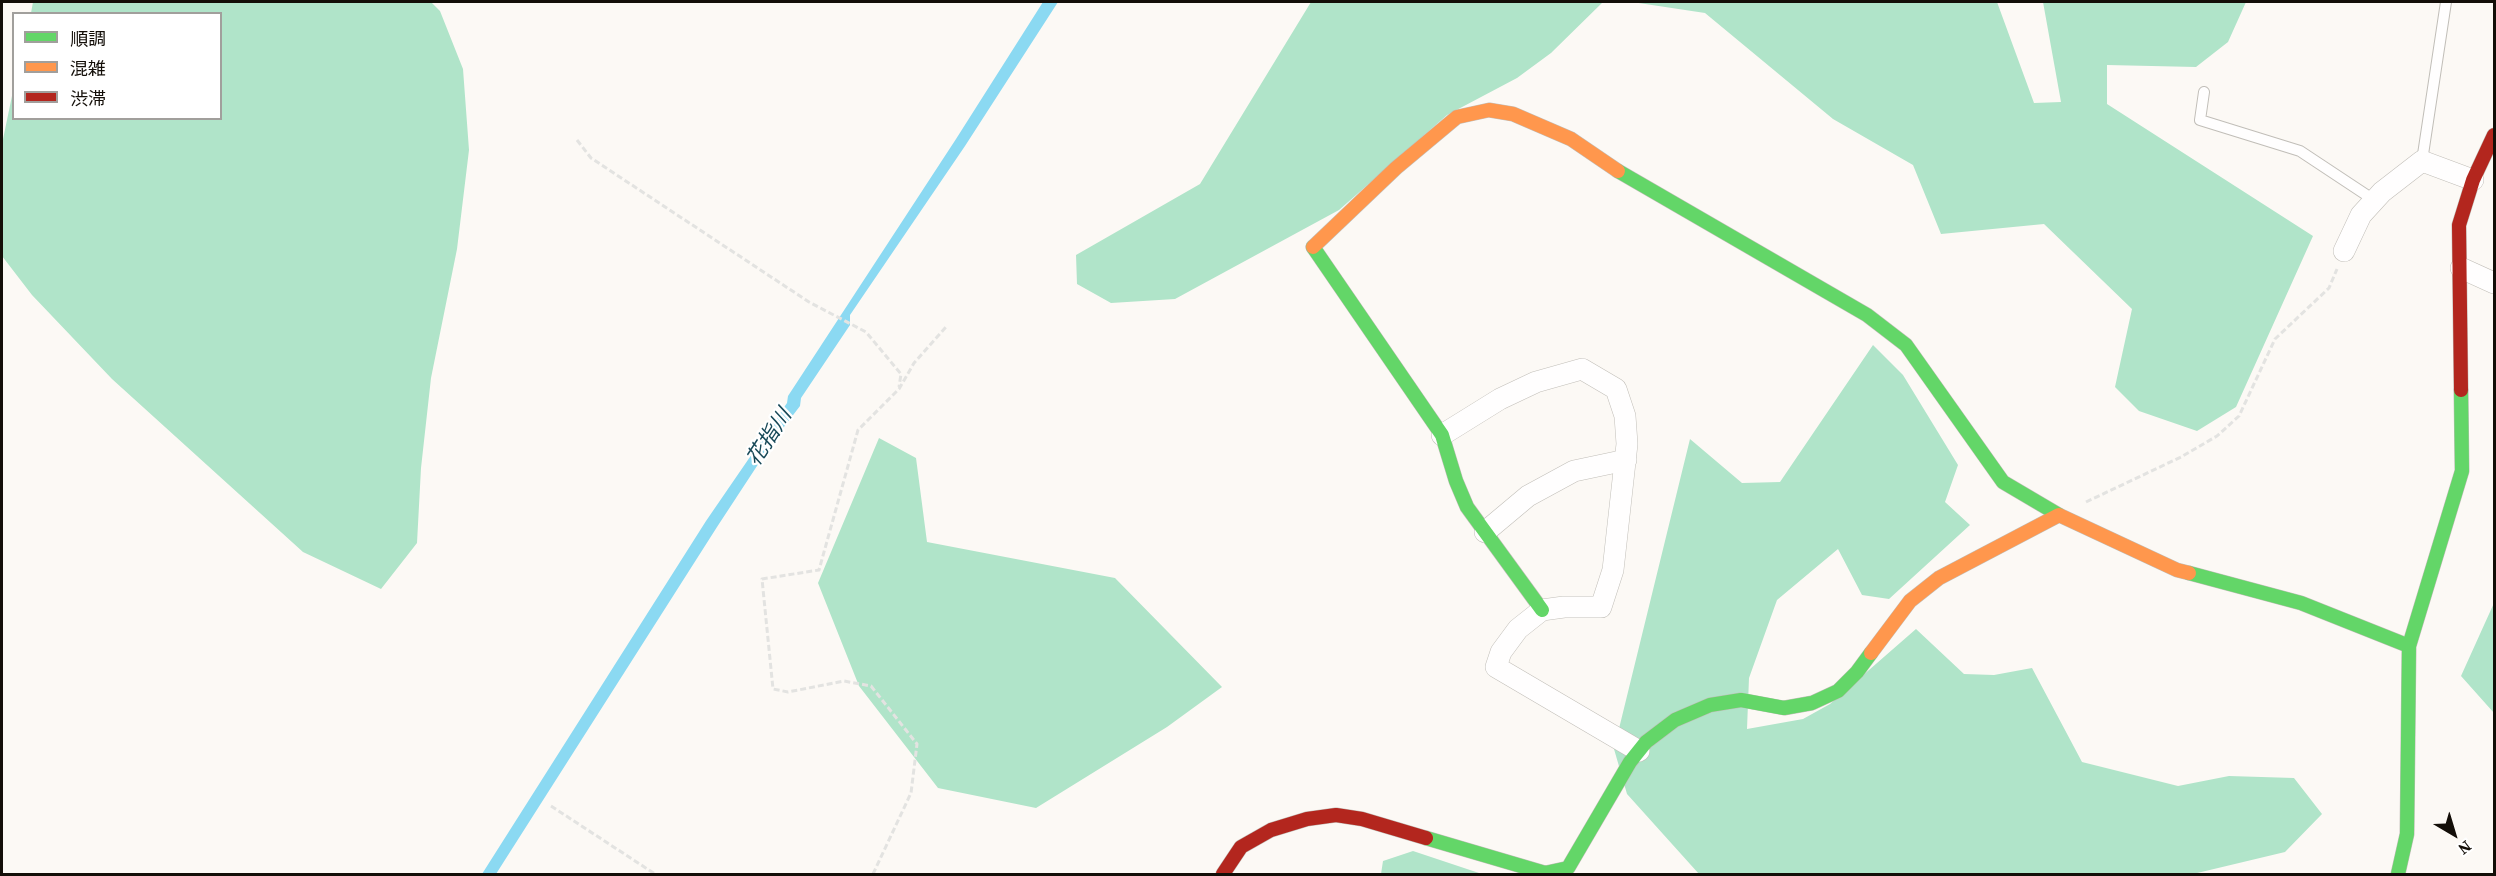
<!DOCTYPE html>
<meta charset="utf-8">
<style>
body{margin:0}
#map{position:relative;width:2496px;height:876px;overflow:hidden;background:#fcf9f5;font-family:"Source Serif 4","Noto Sans JP",serif}
canvas{display:block}
.frame{position:absolute;inset:0;border:3px solid #130e08;pointer-events:none}
.legend{position:absolute;left:12px;top:12px;width:210px;height:108px;box-sizing:border-box;background:#fff;border:2px solid #a19f9c;margin:0;padding:8px 10px;list-style:none;font-size:18px;color:#130e08}
.legend li{display:flex;align-items:center;gap:12px;height:30px}
.legend b{width:30px;border:2px solid #a19f9c}
.north{position:absolute;left:2424px;top:804px;width:60px;height:60px;-webkit-text-stroke:4px #fff;paint-order:stroke;rotate:142deg;font-size:16px;font-weight:700;line-height:24px;text-align:center;color:#130e08}
.north::after{content:'';display:block;margin:auto;width:21px;height:27px;background:#130e08;clip-path:polygon(50% 0,100% 100%,50% 72%,0 100%)}
</style>
<div id="map">
<canvas width="2496" height="876"></canvas>
<div class="frame"></div>
<ul class="legend">
<li><b style="height:8px;background:#63d668"></b>順調</li>
<li><b style="height:8px;background:#ff974d"></b>混雑</li>
<li><b style="height:8px;background:#b3261e"></b>渋滞</li>
</ul>
<div class="north">N</div>
</div>
<script>
const g = document.querySelector('canvas').getContext('2d');
g.lineJoin = 'round';
function fill(path, color) { g.fillStyle = color; g.fill(path, 'evenodd'); }
const shape = rows => new Path2D(rows.map(r => 'M' + r).join(''));
function trace(path, color, width, dash) { g.strokeStyle = color; g.lineWidth = width; g.lineCap = dash ? 'butt' : 'round'; g.setLineDash(dash || []); g.stroke(path); }
function write(font, color, halo, rows, align = 'center') {
  g.font = font + ' "Source Serif 4","Noto Sans JP",serif'; g.lineWidth = 4.5; g.setLineDash([]); g.textBaseline = 'middle'; g.strokeStyle = halo; g.fillStyle = color; for (const [text, x, y, turn = 0] of rows) {
    g.save(); g.translate(x, y); g.rotate((+turn || 0) * Math.PI / 180); g.textAlign = isNaN(turn) ? turn : align; if (halo) g.strokeText(text, 0, 0); g.fillText(text, 0, 0); g.restore();
  }
}
const forest = shape([
 [33,2,431,2,440,11,463,69,469,150,457,249,431,378,421,468,417,543,381,589,303,552,112,379,32,295,2,256,2,144,13,91,14,118,220,118,220,14,31,13],
 [1311,2,1603,2,1551,53,1517,78,1447,115,1339,210,1175,299,1111,303,1077,284,1076,255,1200,184],
 [1632,2,1997,2,2034,103,2061,102,2043,2,2246,2,2228,42,2196,67,2107,65,2107,104,2313,236,2236,407,2197,431,2139,411,2115,387,2132,309,2044,224,1941,234,1913,165,1833,119,1705,13],
 [1873,345,1903,375,1958,465,1945,502,1970,525,1889,599,1862,595,1838,549,1777,600,1749,678,1747,729,1803,719,1830,704,1916,629,1964,674,1994,675,2032,668,2082,762,2178,786,2229,776,2294,778,2322,814,2285,852,2193,874,1699,874,1627,794,1614,749,1690,439,1742,483,1780,482],
 [879,438,916,458,927,542,1115,578,1222,687,1167,727,1036,808,938,788,859,686,818,583],
 [2494,603,2494,713,2461,676],
 [1413,851,1482,874,1381,874,1383,861]
]);
const water = shape([
 [1043,2,1058,2,965,146,850,315,850,325,801,398,800,406,774,440,717,527,496,874,482,874,706,521,787,403,788,396,956,139]
]);
const path = shape([
 [577,140,591,158,809,302,866,332,901,374,899,387],
 [2086,502,2181,457,2217,436,2239,416,2275,339,2329,288,2337,269],
 [551,806,655,874],
 [873,874,911,793,917,744,871,686,844,681,788,692,773,689,762,579,819,570,858,430,899,389,914,363,946,327]
]);
const lane = shape([
 [2204,92,2200,120,2300,151,2374,200],
 [2422,161,2446,2]
]);
const street = shape([
 [2344,251,2361,215,2382,192,2422,161,2473,180],
 [2461,268,2494,283],
 [1442,435,1500,399,1536,382,1582,369,1616,389,1625,416,1627,444,1613,570,1601,607,1564,607,1542,610,1518,629,1501,652,1496,667,1639,751],
 [1485,532,1528,496,1574,471,1626,460]
]);
const fast = shape([
 [1618,171,1867,315,1906,345,2003,482,2059,515],
 [1313,247,1442,435,1456,481,1467,507,1542,610],
 [2189,573,2301,603,2409,646],
 [1426,838,1545,873,1568,868,1630,762,1646,742,1675,720,1710,705,1741,700,1784,708,1812,703,1838,691,1857,672,1871,653],
 [2398,874,2407,834,2409,646,2462,471,2461,390]
]);
const slow = shape([
 [1313,247,1396,168,1457,117,1489,110,1513,114,1571,139,1618,171],
 [1871,653,1910,601,1939,578,2059,515,2177,570,2189,573]
]);
const jam = shape([
 [2461,390,2459,225,2473,180,2494,135],
 [1223,874,1241,847,1271,830,1307,819,1336,815,1362,819,1426,838]
]);
const waterNames = [
 ["花指川",770,438,-57]
];
fill(forest, '#b0e4c9');
fill(water, '#8bd9f2');
trace(lane, '#c1beb8', 12);
trace(street, '#c1beb8', 22);
trace(fast, '#c1beb8', 15);
trace(slow, '#c1beb8', 15);
trace(jam, '#c1beb8', 15);
trace(path, '#e3e3e1', 3, [6, 3]);
trace(lane, '#fffefe', 10);
trace(street, '#fffefe', 21);
trace(fast, '#63d668', 14);
trace(slow, '#ff974d', 14);
trace(jam, '#b3261e', 14);
write('italic 21px', '#184958', '#fff', waterNames);
</script>
